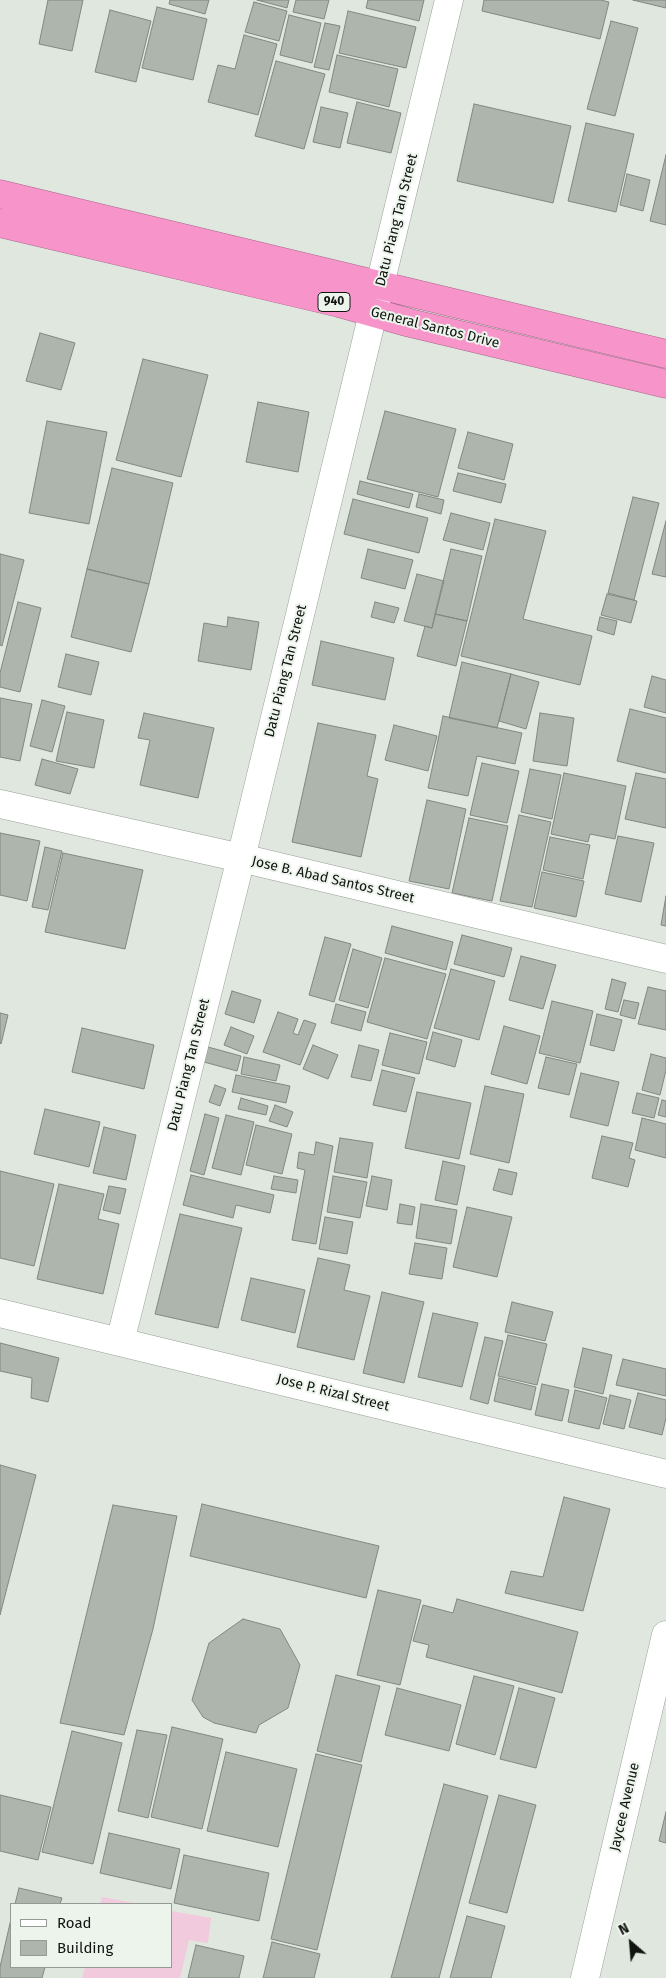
<!DOCTYPE html>
<style>
body{margin:0}
#map{position:relative;width:666px;height:1978px;overflow:hidden;background:#dfe7de;font-family:"Fira Sans",sans-serif}
canvas{display:block}
.legend{position:absolute;left:10px;top:1903px;width:162px;height:65px;box-sizing:border-box;background:#ecf4ec;border:1px solid #949a94;margin:0;padding:6px 9px;list-style:none;font-size:15px;color:#111411}
.legend li{display:flex;align-items:center;gap:10px;height:25px}
.legend b{width:25px;border:1px solid #949a94}
.north{position:absolute;left:606px;top:1918px;width:50px;height:50px;-webkit-text-stroke:4px #ecf4ec;paint-order:stroke;rotate:333deg;font-size:14px;font-weight:700;line-height:20px;text-align:center;color:#111411}
.north::after{content:'';display:block;margin:auto;width:18px;height:22px;background:#111411;clip-path:polygon(50% 0,100% 100%,50% 72%,0 100%)}
</style>
<div id="map">
<canvas width="666" height="1978"></canvas>
<ul class="legend">
<li><b style="height:6px;background:#fff"></b>Road</li>
<li><b style="height:14px;background:#adb5ad"></b>Building</li>
</ul>
<div class="north">N</div>
</div>
<script>
const g = document.querySelector('canvas').getContext('2d');
g.lineJoin = 'round';
function fill(path, color) { g.fillStyle = color; g.fill(path, 'evenodd'); }
const shape = rows => new Path2D(rows.map(r => 'M' + r).join(''));
function trace(path, color, width, dash) { g.strokeStyle = color; g.lineWidth = width; g.lineCap = dash ? 'butt' : 'round'; g.setLineDash(dash || []); g.stroke(path); }
function write(font, color, halo, rows, align = 'center') {
  g.font = font + ' "Fira Sans",sans-serif'; g.lineWidth = 4; g.setLineDash([]); g.textBaseline = 'middle'; g.strokeStyle = halo; g.fillStyle = color; for (const [text, x, y, turn = 0] of rows) {
    g.save(); g.translate(x, y); g.rotate((+turn || 0) * Math.PI / 180); g.textAlign = isNaN(turn) ? turn : align; if (halo) g.strokeText(text, 0, 0); g.fillText(text, 0, 0); g.restore();
  }
}
const green = shape([
 [102,1897,139,1904,100,1904],
 [171,1911,211,1918,208,1943,189,1940,180,1978,82,1978,85,1967,171,1967]
]);
const building = shape([
 [48,0,83,0,72,51,39,44,48,0],
 [170,0,209,0,205,14,169,4,170,0],
 [257,0,289,0,287,8,257,0],
 [296,0,329,0,324,19,293,12,296,0],
 [368,0,424,0,419,21,366,8,368,0],
 [484,0,601,0,609,2,600,39,482,11,484,0],
 [633,0,666,0,666,8,633,0],
 [254,2,287,11,279,41,245,32,254,2],
 [157,7,207,19,193,80,142,68,157,7],
 [110,10,151,21,136,82,95,72,110,10],
 [348,11,416,27,406,68,339,53,348,11],
 [289,15,321,23,312,63,280,55,289,15],
 [611,21,638,28,615,116,587,109,611,21],
 [325,23,340,26,329,70,314,67,325,23],
 [244,35,277,44,258,115,208,102,218,65,235,69,244,35],
 [337,55,398,69,389,107,329,92,337,55],
 [276,61,325,74,304,149,255,136,276,61],
 [357,102,401,113,391,153,347,143,357,102],
 [474,104,571,126,553,203,457,181,474,104],
 [321,107,348,113,340,148,313,142,321,107],
 [586,123,634,134,616,212,568,201,586,123],
 [666,155,666,225,650,221,666,155],
 [627,174,650,180,643,211,620,205,627,174],
 [40,333,75,343,61,390,26,381,40,333],
 [143,359,208,375,181,477,116,460,143,359],
 [258,402,309,412,298,472,246,462,258,402],
 [385,411,456,429,438,497,367,479,385,411],
 [47,421,107,432,89,524,29,513,47,421],
 [468,432,513,444,504,480,458,468,468,432],
 [112,468,173,483,149,584,87,569,112,468],
 [458,473,506,484,501,503,453,491,458,473],
 [360,481,413,494,409,508,357,494,360,481],
 [419,494,444,500,441,514,416,507,419,494],
 [633,497,659,503,634,600,608,593,633,497],
 [353,499,428,518,419,553,344,534,353,499],
 [451,513,490,523,483,550,443,540,451,513],
 [495,519,546,531,523,619,592,636,580,685,461,656,495,519],
 [666,521,666,577,652,574,666,521],
 [368,549,413,560,405,589,361,578,368,549],
 [451,549,482,556,467,621,435,614,451,549],
 [0,554,24,560,2,646,0,645,0,554],
 [87,569,149,584,131,652,71,637,87,569],
 [417,574,444,581,432,628,404,621,417,574],
 [607,594,637,601,631,623,601,615,607,594],
 [18,602,41,608,20,692,0,687,0,673,18,602],
 [375,602,399,608,394,623,371,617,375,602],
 [435,614,467,621,456,666,417,656,425,626,432,628,435,614],
 [228,617,259,622,251,670,198,661,204,623,227,627,228,617],
 [600,617,617,621,614,635,597,630,600,617],
 [321,641,394,658,385,700,312,685,321,641],
 [66,654,99,662,91,695,58,687,66,654],
 [462,662,511,674,497,728,449,718,462,662],
 [511,674,539,682,526,729,499,721,511,674],
 [652,676,666,680,666,713,644,707,652,676],
 [0,698,32,704,20,761,0,757,0,698],
 [42,700,65,706,52,752,30,746,42,700],
 [630,709,666,718,666,773,617,761,630,709],
 [67,712,104,720,94,768,56,761,67,712],
 [144,713,214,728,198,798,140,785,150,740,138,738,144,713],
 [540,713,574,718,567,766,533,761,540,713],
 [443,716,522,733,515,764,477,756,468,796,428,788,443,716],
 [318,723,376,735,367,776,378,779,361,857,292,842,318,723],
 [394,725,437,736,428,771,385,760,394,725],
 [42,759,78,769,70,794,35,785,42,759],
 [482,763,519,771,507,823,470,815,482,763],
 [530,769,561,775,552,819,521,812,530,769],
 [564,773,626,786,615,839,590,834,588,842,551,834,564,773],
 [636,773,666,779,666,828,625,819,636,773],
 [427,800,466,809,449,889,409,881,427,800],
 [519,815,551,822,532,907,500,901,519,815],
 [469,818,508,826,492,901,452,893,469,818],
 [0,833,40,841,27,901,0,895,0,833],
 [618,836,654,843,641,902,605,894,618,836],
 [550,837,590,845,583,879,543,870,550,837],
 [45,847,62,851,48,910,32,907,45,847],
 [63,853,143,870,125,949,45,932,63,853],
 [542,872,584,881,576,917,534,908,542,872],
 [666,896,666,926,661,925,666,896],
 [392,926,453,942,446,970,385,953,392,926],
 [462,935,512,948,504,977,454,964,462,935],
 [325,937,351,944,334,1002,309,995,325,937],
 [353,949,382,958,368,1008,339,1000,353,949],
 [521,956,556,965,543,1009,509,1000,521,956],
 [385,958,446,974,427,1039,367,1022,385,958],
 [451,969,495,981,479,1040,434,1028,451,969],
 [612,979,626,983,618,1012,605,1009,612,979],
 [648,987,666,991,666,1030,638,1024,648,987],
 [232,991,261,1000,254,1023,225,1014,232,991],
 [624,1000,639,1003,635,1019,620,1015,624,1000],
 [552,1001,593,1011,580,1063,539,1053,552,1001],
 [336,1004,366,1012,361,1031,331,1023,336,1004],
 [278,1012,298,1019,293,1033,298,1035,304,1020,316,1024,300,1065,263,1052,278,1012],
 [0,1013,8,1015,1,1044,0,1043,0,1013],
 [597,1014,622,1020,614,1051,590,1045,597,1014],
 [504,1026,540,1036,527,1084,491,1074,504,1026],
 [231,1027,254,1036,247,1054,224,1045,231,1027],
 [82,1028,154,1045,144,1089,72,1072,82,1028],
 [433,1032,462,1040,455,1067,426,1059,433,1032],
 [390,1033,427,1042,419,1074,382,1065,390,1033],
 [313,1045,338,1055,328,1079,303,1069,313,1045],
 [359,1045,379,1050,371,1081,351,1077,359,1045],
 [208,1047,241,1056,237,1071,204,1062,208,1047],
 [651,1054,666,1058,666,1070,660,1095,642,1090,651,1054],
 [244,1057,280,1065,276,1081,241,1074,244,1057],
 [546,1057,577,1064,569,1095,538,1088,546,1057],
 [382,1070,415,1078,406,1112,373,1105,382,1070],
 [581,1073,619,1082,608,1126,570,1117,581,1073],
 [236,1075,290,1086,286,1103,232,1092,236,1075],
 [215,1085,226,1089,220,1106,209,1102,215,1085],
 [485,1086,524,1094,509,1163,470,1154,485,1086],
 [417,1092,471,1103,459,1159,405,1148,417,1092],
 [637,1093,659,1098,654,1118,632,1113,637,1093],
 [241,1098,268,1106,266,1115,238,1109,241,1098],
 [662,1100,666,1101,666,1117,658,1115,662,1100],
 [275,1105,293,1112,287,1127,269,1121,275,1105],
 [45,1109,100,1122,89,1167,34,1154,45,1109],
 [205,1114,219,1118,204,1175,190,1171,205,1114],
 [226,1115,254,1122,241,1175,212,1168,226,1115],
 [642,1118,666,1124,666,1158,635,1150,642,1118],
 [256,1125,292,1134,282,1174,246,1165,256,1125],
 [104,1127,136,1135,126,1180,93,1173,104,1127],
 [602,1136,633,1143,629,1158,635,1160,628,1187,592,1178,602,1136],
 [340,1138,373,1143,367,1178,334,1172,340,1138],
 [316,1142,333,1146,316,1244,292,1240,305,1170,297,1168,299,1152,314,1155,316,1142],
 [443,1161,465,1166,457,1205,435,1200,443,1161],
 [499,1169,517,1173,512,1195,493,1190,499,1169],
 [0,1171,54,1184,34,1266,0,1258,0,1171],
 [191,1175,274,1195,270,1213,236,1205,233,1218,183,1205,191,1175],
 [274,1176,298,1180,296,1193,271,1189,274,1176],
 [333,1176,367,1182,360,1218,327,1212,333,1176],
 [372,1176,392,1180,387,1210,366,1206,372,1176],
 [59,1184,104,1194,98,1219,119,1224,103,1294,37,1279,59,1184],
 [109,1186,126,1189,120,1214,103,1210,109,1186],
 [400,1204,415,1207,412,1225,397,1223,400,1204],
 [421,1204,457,1210,451,1244,416,1238,421,1204],
 [467,1207,512,1217,497,1277,453,1267,467,1207],
 [180,1214,242,1228,218,1328,155,1314,180,1214],
 [325,1217,353,1222,347,1254,319,1249,325,1217],
 [415,1243,447,1248,442,1279,409,1274,415,1243],
 [318,1258,350,1265,344,1290,370,1296,354,1360,297,1347,318,1258],
 [251,1278,305,1290,295,1333,241,1320,251,1278],
 [382,1292,424,1302,404,1383,363,1373,382,1292],
 [512,1302,553,1312,545,1341,505,1332,512,1302],
 [433,1313,478,1323,462,1387,418,1377,433,1313],
 [508,1335,547,1344,537,1385,498,1376,508,1335],
 [485,1337,503,1341,488,1404,470,1399,485,1337],
 [0,1343,59,1358,48,1402,31,1398,32,1378,0,1371,0,1343],
 [583,1348,612,1355,603,1394,574,1387,583,1348],
 [623,1359,666,1369,666,1396,616,1385,623,1359],
 [499,1378,536,1387,531,1410,494,1401,499,1378],
 [542,1384,569,1390,562,1421,535,1415,542,1384],
 [575,1390,607,1398,599,1429,568,1422,575,1390],
 [638,1393,666,1400,666,1418,662,1435,629,1427,638,1393],
 [610,1395,631,1400,624,1429,603,1424,610,1395],
 [0,1465,36,1475,0,1615,0,1465],
 [564,1497,610,1509,583,1611,505,1593,511,1571,543,1577,564,1497],
 [202,1504,379,1546,366,1598,190,1556,202,1504],
 [113,1505,177,1516,153,1629,124,1735,60,1723,113,1505],
 [378,1590,421,1600,400,1685,357,1675,378,1590],
 [457,1599,578,1632,562,1693,426,1657,429,1645,413,1641,423,1605,453,1613,457,1599],
 [243,1619,280,1629,300,1665,288,1708,259,1725,256,1733,214,1723,203,1717,192,1700,209,1643,243,1619],
 [336,1675,380,1686,361,1762,317,1751,336,1675],
 [474,1676,514,1686,495,1755,456,1744,474,1676],
 [397,1688,461,1705,449,1751,385,1735,397,1688],
 [519,1688,555,1698,536,1768,500,1759,519,1688],
 [172,1727,223,1739,202,1829,151,1817,172,1727],
 [137,1730,167,1735,148,1818,118,1811,137,1730],
 [72,1731,122,1743,93,1864,42,1852,72,1731],
 [226,1752,297,1769,278,1847,207,1831,226,1752],
 [316,1754,362,1765,317,1950,271,1939,316,1754],
 [444,1784,488,1796,439,1978,391,1978,444,1784],
 [0,1795,51,1807,38,1860,0,1851,0,1795],
 [499,1795,536,1805,507,1913,469,1903,499,1795],
 [666,1812,666,1843,659,1841,666,1812],
 [109,1833,180,1849,171,1889,100,1873,109,1833],
 [184,1855,269,1873,259,1921,174,1903,184,1855],
 [19,1888,62,1898,60,1904,15,1904,19,1888],
 [467,1916,505,1926,491,1978,450,1978,467,1916],
 [11,1919,11,1967,45,1967,42,1978,0,1978,0,1967,11,1919],
 [272,1942,320,1954,314,1978,263,1978,272,1942],
 [196,1945,244,1956,239,1978,188,1978,196,1945]
]);
const minor = shape([
 [0,804,241,858,666,959],
 [0,1313,666,1474],
 [120,1342,241,858,449,0],
 [585,1978,666,1635]
]);
const highway = shape([
 [0,194,666,354],
 [0,223,339,303,410,323,666,384]
]);
const shields = [
 [334,302,32]
];
const shieldNames = [
 ["940",334,302]
];
const streetNames = [
 ["Datu Piang Tan Street",397,220,-76],
 ["General Santos Drive",435,328,14],
 ["Datu Piang Tan Street",286,671,-76],
 ["Jose B. Abad Santos Street",333,880,13],
 ["Datu Piang Tan Street",189,1065,-76],
 ["Jose P. Rizal Street",333,1393,14],
 ["Jaycee Avenue",625,1807,-77]
];
fill(green, '#f1cadd');
fill(building, '#adb5ad');
trace(building, '#818881', 1);
trace(minor, '#979f97', 29);
trace(highway, '#a66789', 29);
trace(minor, '#fff', 28);
trace(highway, '#f794ca', 28);
for (const [x, y, w] of shields) { const box = new Path2D(); box.roundRect(x - w / 2, y - 9.5, w, 19, 4); g.fillStyle = '#ecf4ec'; g.fill(box); trace(box, '#111411', 1); }
write('bold 12px', '#111411', null, shieldNames);
write('14px', '#111411', '#ecf4ec', streetNames);
</script>
